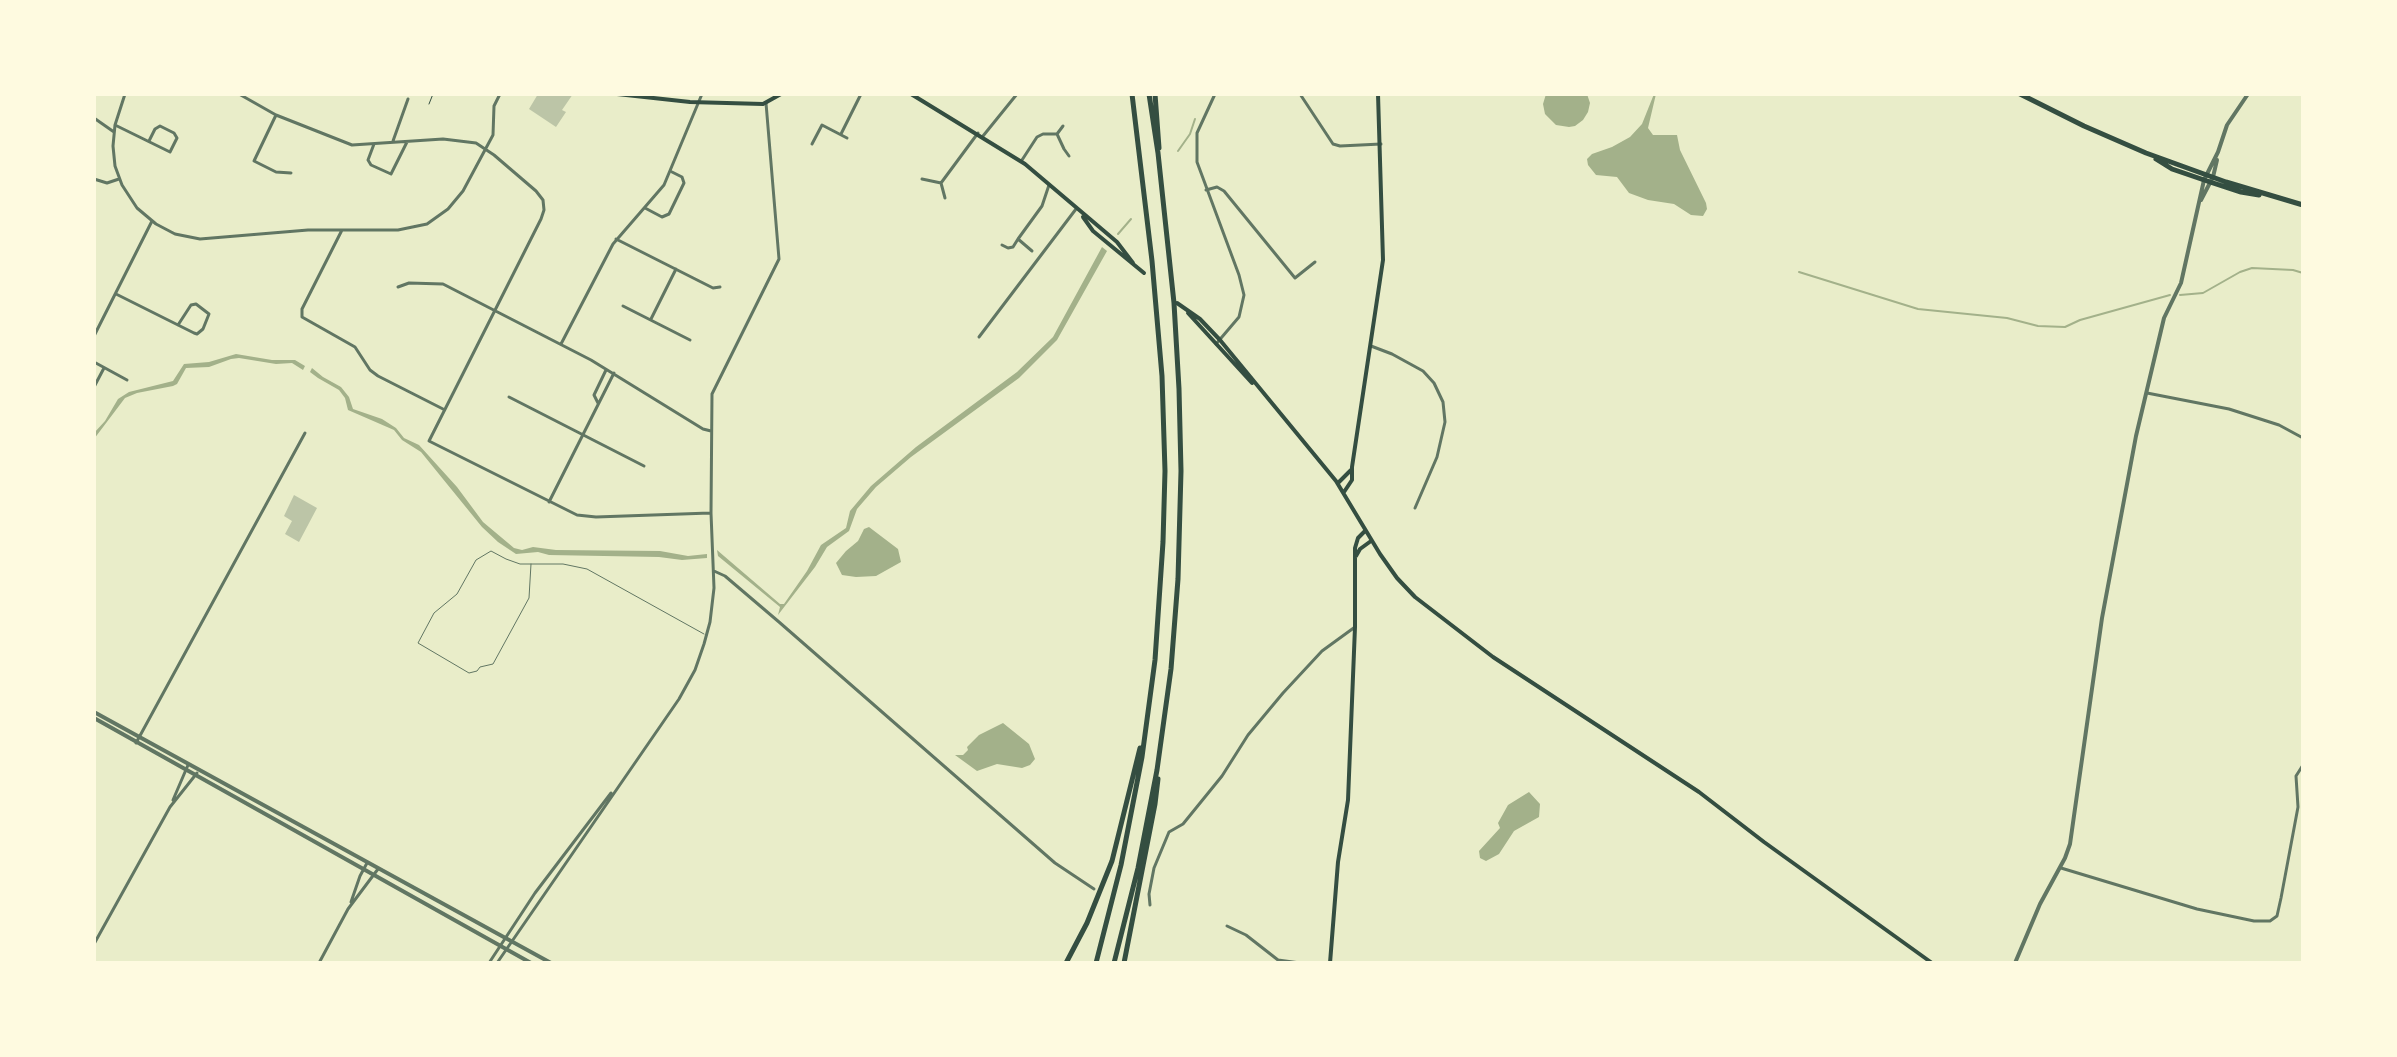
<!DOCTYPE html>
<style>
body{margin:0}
#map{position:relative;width:2397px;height:1057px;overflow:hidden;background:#e9edc9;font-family:"Asap Condensed",sans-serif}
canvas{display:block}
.frame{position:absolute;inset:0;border:96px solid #fefae0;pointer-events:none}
</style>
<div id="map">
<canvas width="2397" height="1057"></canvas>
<div class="frame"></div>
</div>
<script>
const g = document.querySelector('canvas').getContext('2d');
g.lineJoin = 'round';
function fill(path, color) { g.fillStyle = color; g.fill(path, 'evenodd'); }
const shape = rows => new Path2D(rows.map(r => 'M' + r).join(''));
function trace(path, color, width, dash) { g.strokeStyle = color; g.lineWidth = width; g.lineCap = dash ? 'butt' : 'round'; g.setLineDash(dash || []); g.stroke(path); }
const water = shape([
 [1546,94,1587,94,1590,103,1588,112,1583,120,1575,126,1569,127,1556,125,1545,114,1543,104],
 [1654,94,1656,94,1648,128,1653,135,1677,135,1680,150,1706,203,1707,209,1703,216,1691,215,1674,204,1648,200,1629,193,1617,177,1596,175,1588,165,1587,159,1592,154,1612,147,1630,137,1642,124],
 [1102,247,1107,251,1057,340,1019,378,911,457,876,487,857,509,849,531,827,547,815,567,778,615,780,607,718,556,717,550,780,604,784,604,807,571,821,545,846,528,850,511,871,486,916,447,1017,372,1053,337],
 [236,354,272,360,295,360,305,366,303,370,292,363,276,364,239,358,231,359,209,367,186,368,177,384,173,386,137,393,125,398,94,439,94,433,105,421,118,399,129,392,173,381,184,364,209,362],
 [312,368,323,377,341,387,349,397,353,409,382,419,396,428,404,438,419,445,457,487,483,522,514,548,522,550,533,547,556,550,660,551,688,556,707,554,707,558,682,560,659,557,549,555,538,552,516,554,498,542,482,527,421,452,402,440,394,430,348,410,345,398,339,390,318,378,310,372],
 [869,527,898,549,901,562,876,576,856,577,842,575,836,563,846,551,858,541,864,529],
 [1003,723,1029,744,1035,759,1030,765,1022,768,997,764,977,771,955,755,963,755,968,750,967,747,979,735],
 [1529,792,1540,804,1539,817,1514,831,1499,854,1486,861,1480,858,1479,851,1500,828,1498,823,1508,805]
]);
const stream = shape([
 [1178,151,1190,134,1195,119],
 [1118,234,1131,219],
 [1799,272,1918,309,2007,318,2038,326,2065,327,2080,320,2170,295],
 [2180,295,2203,293,2240,272,2252,268,2293,270,2303,273]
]);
const building = shape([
 [538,94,542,96,543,94,573,94,562,110,566,112,556,127,529,109],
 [294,495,317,508,299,542,285,534,292,521,284,516]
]);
const path = shape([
 [429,104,433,94]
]);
const service = shape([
 [531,564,529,598,493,664,480,667,477,671,469,673,418,643,434,613,457,594,476,560,491,551,506,559,520,564,563,564,587,569,704,634]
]);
const minor = shape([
 [125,94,115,125,113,146,115,166,122,185,137,208,156,224,175,234,200,239,308,230,398,230,427,224,448,209,463,191,493,135,494,106,500,94],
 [239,94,276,115,352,145,443,139,476,143,494,155,536,191,543,200,544,210,541,219,429,441,577,515,596,517,710,513],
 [1215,94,1197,133,1197,162,1239,275,1244,295,1239,317,1216,344],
 [1300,94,1333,144,1340,146,1381,144],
 [276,115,254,161,276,172,291,173],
 [94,118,114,132],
 [115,125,170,152,177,138,174,133,160,126,155,129,149,141],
 [1063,126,1057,134,1064,149,1069,156],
 [841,134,861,94],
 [983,136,1017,94],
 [393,141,408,99],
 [374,144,368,160,371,165,391,174,407,142],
 [812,144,822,125,847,138],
 [1022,160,1037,137,1043,134,1057,134],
 [94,179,107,183,119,179],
 [922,179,941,183,945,198],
 [941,183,978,133],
 [1206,190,1217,187,1224,191,1295,278,1315,262],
 [645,208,662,217,669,214,684,183,682,177,672,172],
 [342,230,302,309,302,317,355,347,370,370,378,376,443,409],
 [616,239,713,288,720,287],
 [1002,245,1008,248,1013,247,1018,239],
 [1032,251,1018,239,1042,206,1049,185],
 [398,287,409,283,443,284,591,360,703,429,711,431],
 [116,294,194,333,197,334,203,329,209,314,196,304,191,305,178,325],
 [623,306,690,340],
 [651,319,676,269],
 [94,336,152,221],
 [979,337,1076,209],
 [561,344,613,244,664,185,702,94],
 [1371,346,1392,354,1423,371,1434,383,1443,402,1445,422,1437,457,1415,508],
 [94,362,127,380],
 [94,387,104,368],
 [2147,393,2229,409,2279,425,2303,438],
 [509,397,644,466],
 [598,403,594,395,606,370],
 [549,502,614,373],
 [714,571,725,576,779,622,1055,863,1094,889],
 [136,743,305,433],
 [173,800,188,765],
 [2061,868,2197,909,2254,921,2270,921,2277,916,2281,898,2298,807,2296,776,2303,765],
 [351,902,360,876,367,863],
 [1150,905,1149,894,1154,868,1169,832,1183,824,1222,776,1248,735,1283,693,1322,651,1355,627],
 [1227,926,1246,935,1278,960,1300,963],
 [94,944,170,807,197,773],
 [319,963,348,909,378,869],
 [489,963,535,893,611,793],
 [497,963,679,699,695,670,704,644,710,622,714,588,711,513,712,394,779,259,766,103]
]);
const tertiary = shape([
 [2218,152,2227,125,2248,94],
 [2201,200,2213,177,2217,160],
 [94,712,551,963],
 [94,718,531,963],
 [2015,963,2040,904,2065,858,2070,844,2102,618,2136,436,2164,318,2181,283,2204,180,2218,152]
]);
const secondary = shape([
 [617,94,690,102,763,104,781,94],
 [911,94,1025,164,1117,242,1133,263],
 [1083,217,1093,231,1144,273],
 [1177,303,1200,319,1220,340,1336,481,1380,554,1397,578,1415,597,1493,657,1699,792,1764,842,1932,963],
 [1188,313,1252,383],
 [1338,483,1351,470],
 [1344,492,1352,480,1352,467,1383,260,1378,94],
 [1356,556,1360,549,1371,541],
 [1330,963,1338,862,1348,800,1355,627,1355,548,1358,538,1365,531]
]);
const primary = shape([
 [2020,94,2084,126,2146,153,2226,182,2303,205],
 [2156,159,2172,169,2210,182,2241,192,2259,195]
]);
const motorway = shape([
 [1155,94,1159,148],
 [1066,963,1087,923,1112,861,1140,748],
 [1096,963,1121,865,1142,757,1155,660,1163,542,1165,471,1162,376,1152,261,1132,94],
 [1114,963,1138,868,1157,770,1171,669,1178,579,1181,471,1179,389,1174,303,1158,153,1149,94],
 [1124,963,1155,804,1158,779]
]);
fill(water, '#a3b18a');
trace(stream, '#a3b18a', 2);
fill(building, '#bcc5a7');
trace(path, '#344e41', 1);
trace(service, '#617663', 1);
trace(minor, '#617663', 3);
trace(tertiary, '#617663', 4);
trace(secondary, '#344e41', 4);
trace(primary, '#344e41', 5);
trace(motorway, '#344e41', 5);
</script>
